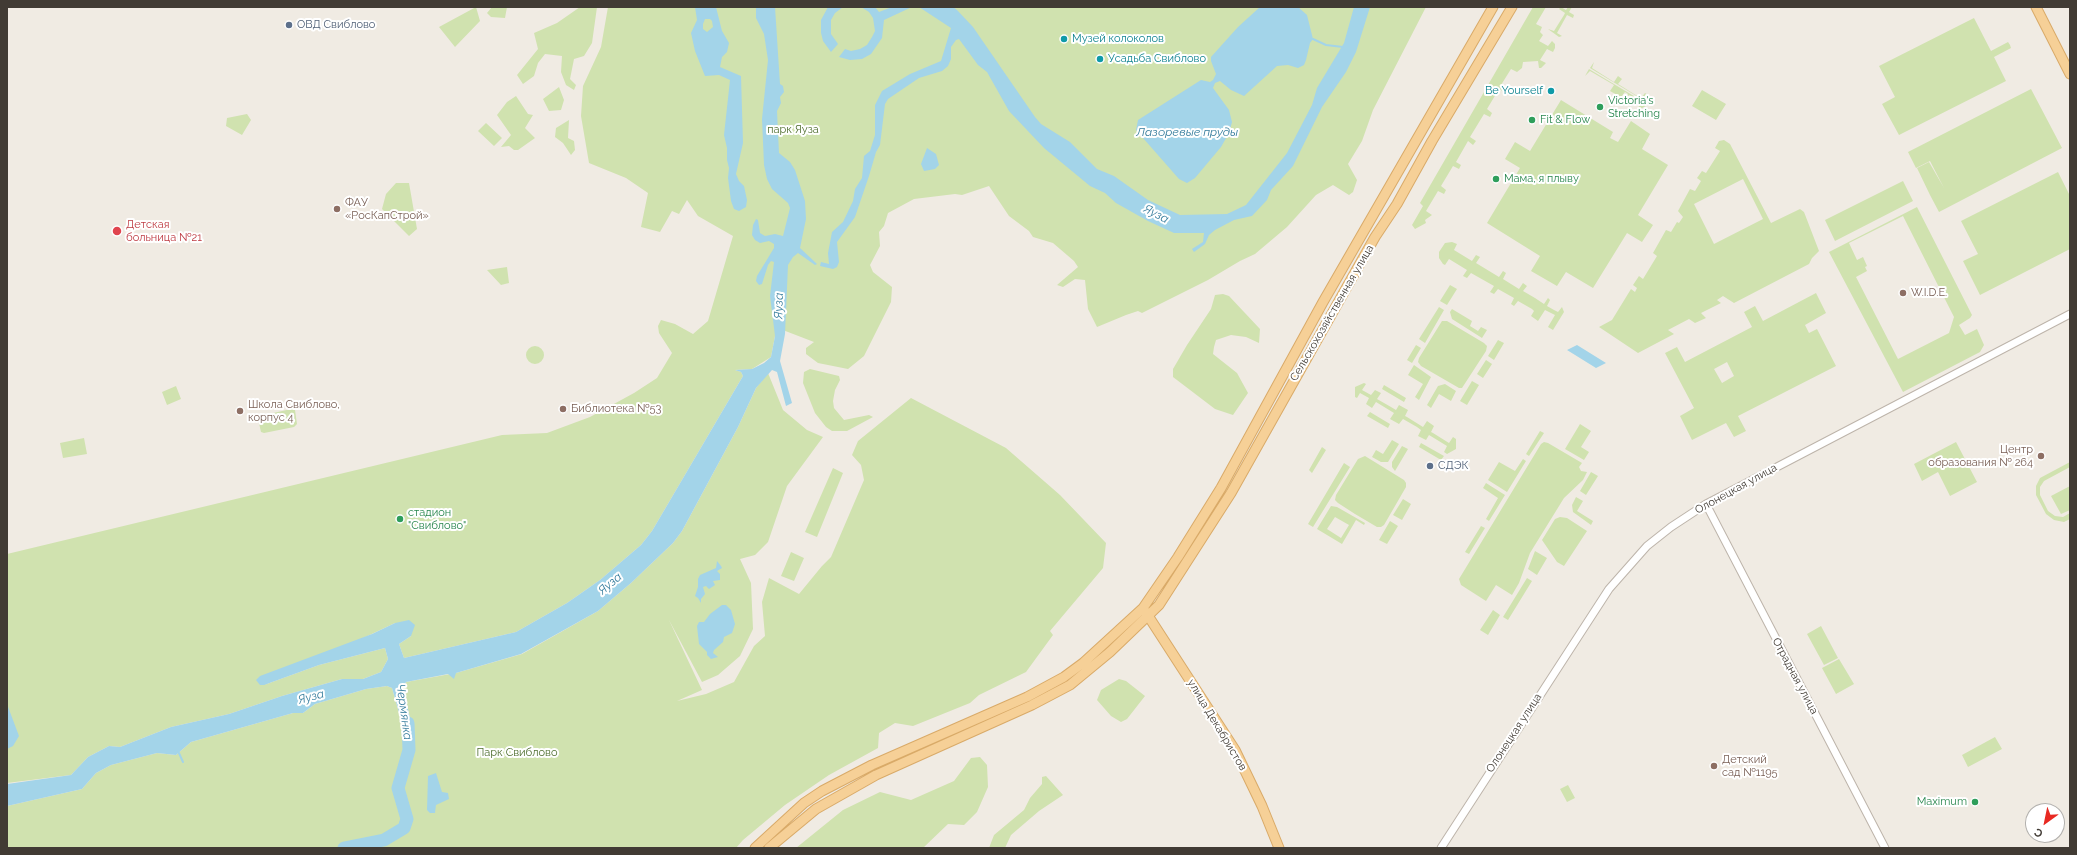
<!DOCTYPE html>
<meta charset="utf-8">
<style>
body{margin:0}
#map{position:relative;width:2077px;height:855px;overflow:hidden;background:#f0ebe3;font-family:Raleway,sans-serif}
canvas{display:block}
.frame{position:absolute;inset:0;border:8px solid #413b34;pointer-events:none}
.north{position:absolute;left:2025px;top:803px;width:40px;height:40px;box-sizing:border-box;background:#fff;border:1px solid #b3b1ae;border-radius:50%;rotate:213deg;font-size:11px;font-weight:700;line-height:16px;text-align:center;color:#413b34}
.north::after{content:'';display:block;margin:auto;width:14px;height:18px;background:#e82922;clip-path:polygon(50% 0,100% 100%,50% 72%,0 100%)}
</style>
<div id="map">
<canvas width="2077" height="855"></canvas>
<div class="frame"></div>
<div class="north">С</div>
</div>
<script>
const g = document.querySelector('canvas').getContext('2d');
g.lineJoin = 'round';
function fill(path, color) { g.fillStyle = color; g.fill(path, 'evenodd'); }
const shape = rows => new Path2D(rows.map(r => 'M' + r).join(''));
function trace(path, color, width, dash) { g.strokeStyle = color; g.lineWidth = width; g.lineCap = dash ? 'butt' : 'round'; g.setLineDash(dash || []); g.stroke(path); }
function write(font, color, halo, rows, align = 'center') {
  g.font = font + ' Raleway,sans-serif'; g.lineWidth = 4; g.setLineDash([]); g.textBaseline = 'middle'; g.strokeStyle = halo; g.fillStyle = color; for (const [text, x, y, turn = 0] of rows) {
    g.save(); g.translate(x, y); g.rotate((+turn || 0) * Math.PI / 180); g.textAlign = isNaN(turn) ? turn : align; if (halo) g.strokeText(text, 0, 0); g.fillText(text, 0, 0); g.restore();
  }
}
const green = shape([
 [476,7,480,21,455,47,439,27],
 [492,7,507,7,505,18,491,17,487,13],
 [580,7,597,7,592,43,584,56,574,59,570,79,576,85,574,90,566,85,561,72,562,56,545,54,538,63,534,76,523,84,517,75,538,49,534,33,557,23],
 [608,7,1426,7,1373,110,1362,141,1348,164,1357,180,1353,192,1349,195,1333,185,1316,195,1287,227,1255,254,1240,261,1208,280,1142,313,1138,311,1126,315,1097,327,1088,309,1085,280,1075,279,1063,287,1057,285,1078,267,1074,261,1053,243,1033,237,1029,231,1009,216,989,186,962,195,955,194,914,199,888,213,884,226,879,232,880,246,870,265,873,272,892,287,891,302,864,356,848,369,818,363,806,354,806,348,814,342,775,327,775,336,771,357,752,369,735,370,741,372,743,376,652,531,641,545,600,580,567,603,516,632,404,658,399,644,411,636,395,623,264,685,319,665,385,648,388,659,381,672,363,679,342,679,282,696,229,714,171,727,120,747,109,746,88,757,71,775,7,783,7,554,502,435,547,433,590,417,634,393,657,378,672,353,659,333,658,326,661,320,675,324,693,334,708,321,733,236,698,216,687,200,679,214,672,211,660,232,641,227,648,193,626,178,589,163,581,116,583,86,601,47],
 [1533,7,1546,7,1536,24,1542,27,1540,32,1543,35,1539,41,1548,46,1552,41,1555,44,1555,48,1553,52,1547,49,1540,60,1546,63,1541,68,1539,68,1538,61,1523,62,1522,68,1517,72,1511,69,1501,85,1507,88,1504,92,1499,89,1487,109,1492,113,1490,117,1484,114,1470,137,1476,141,1473,145,1468,141,1456,162,1461,165,1459,169,1453,166,1441,186,1446,190,1444,194,1438,191,1426,211,1432,215,1425,220,1426,223,1415,229,1412,225,1423,206,1420,203],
 [1561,7,1566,10,1568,7,1572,7,1569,12,1574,15,1573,18,1567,15,1557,33,1562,36,1559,37,1548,29,1554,31,1564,15,1565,13,1559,9],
 [1974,18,1991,51,2008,42,2010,45,2011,48,1994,57,2006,81,1899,135,1882,104,1895,97,1879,66],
 [1594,62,1592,68,1614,82,1618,76,1622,79,1618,84,1634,94,1641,98,1645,93,1648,95,1650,100,1648,103,1590,68],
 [1589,69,1647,104,1646,106,1640,109,1638,108,1641,102,1637,99,1629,95,1626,100,1624,99,1628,94,1625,92,1621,97,1610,91,1614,85,1590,71,1585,76],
 [559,87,564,100,561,110,549,111,543,99],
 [2031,89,2062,148,1939,212,1930,195,1935,192,1930,195,1917,168,1929,162,1944,188,1930,161,1916,168,1908,152],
 [1702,90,1726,104,1716,120,1692,106],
 [516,96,528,114,533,115,525,128,535,138,518,150,514,150,509,146,501,147,511,135,497,115,507,102],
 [1561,100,1613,132,1610,138,1618,142,1631,121,1650,134,1642,149,1668,165,1638,215,1653,225,1642,242,1627,233,1593,288,1566,272,1557,286,1531,271,1540,256,1487,223,1520,168,1505,159,1515,142,1530,151],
 [247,114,251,120,242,135,226,126,227,118],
 [569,120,568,138,574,141,575,150,571,155,563,143,555,137,556,128],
 [486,123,502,138,494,146,478,131],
 [1724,140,1730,144,1771,223,1800,209,1804,212,1819,251,1812,258,1809,264,1734,303,1723,296,1717,300,1721,303,1701,313,1706,318,1695,323,1689,319,1668,330,1674,334,1638,353,1599,327,1612,320,1631,289,1635,292,1637,288,1633,285,1639,276,1643,279,1657,256,1653,253,1666,230,1671,232,1677,222,1679,223,1683,217,1678,211,1690,189,1695,191,1701,181,1697,178,1702,171,1706,173,1720,151,1715,148,1719,141],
 [1743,179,1763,219,1714,244,1694,204],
 [2058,172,2070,196,2070,249,1980,295,1963,261,1978,254,1961,221],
 [1903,181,1913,201,1835,241,1825,220],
 [396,183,409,183,417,229,409,236,382,209,386,194],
 [1917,207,1972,315,1970,318,1959,325,1965,335,1977,329,1984,345,1980,352,1903,392,1829,252],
 [1903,216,1954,317,1949,333,1898,359,1856,277,1867,271,1865,267,1867,266,1863,257,1857,260,1849,243],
 [1452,242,1457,244,1454,250,1472,261,1476,255,1480,257,1476,263,1499,277,1503,271,1506,273,1503,279,1519,289,1523,283,1527,286,1523,291,1535,298,1544,304,1548,298,1550,300,1547,306,1554,310,1558,312,1562,307,1564,312,1553,330,1548,327,1555,315,1545,310,1538,321,1531,316,1534,311,1532,309,1518,301,1514,306,1511,304,1514,298,1498,289,1494,294,1490,292,1494,286,1471,273,1467,278,1463,276,1467,270,1449,259,1445,265,1443,264,1439,258,1439,252,1445,243],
 [507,267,509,283,501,285,487,270],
 [1450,285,1457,289,1447,305,1440,301],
 [1816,293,1826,313,1805,325,1809,333,1817,329,1836,366,1738,416,1746,431,1734,437,1726,423,1692,440,1680,416,1694,408,1665,353,1677,347,1685,362,1752,327,1744,312,1755,306,1763,321],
 [1727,362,1734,376,1722,383,1714,369],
 [1223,294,1229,296,1260,329,1259,343,1246,337,1231,335,1216,340,1214,347,1213,354,1237,373,1248,393,1233,415,1215,409,1173,377,1173,369,1187,345,1211,309,1215,295],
 [1439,307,1444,310,1425,343,1419,339],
 [1452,309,1472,321,1470,326,1478,331,1481,327,1487,330,1482,338,1452,319,1450,312],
 [1442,321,1447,321,1484,343,1487,346,1486,351,1462,388,1459,388,1421,366,1418,362,1419,358],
 [1498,340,1504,343,1494,360,1488,356],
 [1416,345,1421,348,1412,363,1407,360],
 '526 355a9 9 0 1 1 18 0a9 9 0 1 1-18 0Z',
 [1486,360,1492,364,1483,378,1477,374],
 [1414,365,1431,377,1419,400,1415,397,1423,384,1408,375],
 [810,369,839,376,840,380,835,390,833,401,834,408,844,420,869,415,873,417,847,431,832,431,826,427,815,413,803,383,804,372],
 [768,373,783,410,807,430,823,437,787,486,768,542,755,555,740,559,751,583,753,629,740,656,718,675,702,682,669,620,702,690,677,701,706,694,734,682,754,646,765,636,762,602,769,578,799,594,822,566,831,557,864,480,861,465,852,455,858,441,911,398,1006,448,1060,495,1106,543,1103,568,1050,631,1053,635,1026,672,979,695,970,703,913,726,895,723,879,733,878,748,829,775,785,805,743,840,736,848,7,848,7,806,82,789,96,773,111,765,157,753,176,755,191,742,293,713,303,713,315,704,366,689,387,686,392,688,408,745,411,722,403,688,406,682,456,673,522,654,598,611,631,583,673,543,682,531,738,427,756,388],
 [1472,381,1479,385,1467,405,1460,401],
 [1364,383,1366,384,1362,390,1371,395,1375,390,1381,393,1377,399,1391,407,1396,410,1399,405,1408,410,1405,416,1407,417,1423,427,1427,421,1434,426,1431,432,1433,433,1449,443,1453,437,1456,439,1456,449,1447,454,1444,452,1447,446,1429,435,1426,440,1418,436,1421,430,1417,427,1403,419,1399,424,1390,419,1394,413,1376,402,1372,408,1366,404,1369,398,1360,393,1357,398,1355,397,1355,387],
 [1445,384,1456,391,1451,401,1439,394,1431,408,1427,405,1438,386],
 [1384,385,1406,398,1404,402,1382,389],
 [176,386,181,399,167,405,162,392],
 [291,409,295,410,297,424,294,427,264,433,261,432,258,419,260,416],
 [1370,412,1390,424,1388,428,1367,416],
 [1580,424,1591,431,1581,447,1589,452,1584,460,1565,449],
 [1540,431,1544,433,1529,456,1526,454],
 [84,438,87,454,63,458,60,443],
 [1392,440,1399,444,1388,462,1381,462,1372,457,1376,450,1383,454],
 [1544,442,1548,443,1582,463,1579,467,1581,471,1587,472,1583,480,1564,498,1530,553,1519,583,1512,595,1496,585,1486,601,1461,585,1459,579,1541,444],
 [1956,442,1977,482,1950,496,1938,472,1922,481,1914,464],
 [1421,443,1444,456,1441,460,1419,447],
 [1402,446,1408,449,1395,471,1392,467,1392,462],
 [1322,447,1326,450,1312,473,1309,470],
 [1365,456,1404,480,1406,483,1406,487,1384,525,1381,527,1377,527,1355,514,1338,503,1335,500,1336,495,1358,459],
 [1523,459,1526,461,1507,492,1488,480,1499,462,1515,471],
 [2070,462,2070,467,2044,481,2040,487,2040,495,2048,511,2055,516,2063,517,2070,513,2070,519,2064,522,2054,520,2046,514,2036,495,2036,486,2040,478],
 [1344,463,1350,467,1313,527,1308,524],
 [833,468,843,473,817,537,805,532],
 [1591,472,1598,476,1586,495,1580,491],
 [1486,483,1505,495,1489,521,1486,519,1498,498,1483,488],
 [2070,486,2070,510,2061,514,2051,496],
 [1576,497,1583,501,1577,511,1593,521,1591,525,1573,512,1572,505],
 [1403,499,1411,504,1402,520,1393,515],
 [1331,506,1337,507,1365,523,1364,525,1356,520,1342,544,1317,529],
 [1335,517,1349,525,1341,538,1327,529],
 [1560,517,1567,518,1587,531,1564,566,1557,562,1542,540,1555,519],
 [1390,521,1398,526,1387,544,1379,540],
 [1481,526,1485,528,1469,554,1465,552],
 [1535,551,1547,558,1537,575,1528,569],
 [791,552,804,558,794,581,781,576],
 [1527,578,1532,581,1508,620,1503,617],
 [1493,610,1500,615,1488,635,1480,630],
 [1821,626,1838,658,1824,665,1807,634],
 [1839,659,1854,684,1836,694,1822,668],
 [1119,679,1126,681,1145,696,1127,719,1121,722,1111,716,1097,700,1101,690],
 [1995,737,2002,749,1968,767,1962,755],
 [980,757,987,765,988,787,977,812,964,825,948,824,923,848,796,848,843,810,880,792,911,800,954,781,971,758],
 [1046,776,1063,795,1039,811,1011,835,1005,848,989,848,994,835,1024,810,1030,798,1042,784,1042,777],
 [1568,785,1575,798,1567,802,1560,789]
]);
const water = shape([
 [695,7,716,7,722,31,729,43,727,52,722,57,720,67,741,76,743,143,736,174,739,181,744,186,747,200,746,207,739,211,734,209,731,201,728,178,729,168,727,160,727,148,724,135,730,80,719,75,705,76,695,51,691,33,697,20],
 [705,19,710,19,712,21,713,27,707,32,703,29,703,24],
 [756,7,775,7,780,84,783,86,784,92,780,97,781,103,777,111,779,153,790,162,795,170,805,201,806,219,800,248,817,264,815,265,798,253,793,257,788,265,785,334,780,361,792,403,786,406,777,372,772,370,756,388,738,427,682,531,673,543,631,583,598,611,521,654,456,673,454,679,448,674,406,682,403,688,411,722,409,747,392,688,387,686,366,689,315,704,303,713,293,713,191,742,176,755,157,753,111,765,96,773,82,789,7,806,7,784,71,775,88,757,109,746,120,747,171,727,229,714,282,696,342,679,363,679,381,672,388,659,385,648,319,665,264,685,260,685,256,680,260,676,372,634,395,623,409,620,415,625,411,636,399,644,404,658,516,632,567,603,600,580,641,545,652,531,743,376,741,372,735,370,752,369,764,363,771,357,775,336,770,296,774,262,771,261,768,265,762,284,759,285,756,281,757,276,774,248,774,244,769,241,760,243,755,240,752,235,753,225,756,219,758,220,760,233,765,236,775,234,783,236,790,208,788,203,772,189,767,179,764,165,762,119,768,60,764,34,756,18],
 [828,7,843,7,835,13,831,20,831,34,838,44,831,52,823,41,821,33,821,20],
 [861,7,875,7,879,12,892,7,912,7,884,20,882,38,871,54,862,59,850,60,839,57,845,49,851,51,860,49,867,45,872,37,875,31,873,18,869,12],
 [919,7,953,7,957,10,973,27,1035,117,1041,124,1070,142,1097,169,1114,176,1148,200,1180,215,1227,214,1246,205,1287,153,1312,105,1317,88,1344,43,1354,7,1370,7,1356,52,1346,72,1322,107,1293,166,1271,190,1267,200,1252,216,1234,220,1215,230,1209,235,1205,244,1194,252,1192,249,1203,242,1204,233,1174,233,1148,221,1116,203,1105,193,1090,186,1044,148,1009,111,987,72,978,65,959,39,956,40,951,47,951,59,948,66,942,71,919,78,888,99,885,104,880,145,876,152,869,176,855,217,837,242,839,262,837,267,833,269,820,266,821,262,829,264,828,253,832,232,843,222,853,201,855,189,862,178,864,156,870,151,875,135,875,105,882,91,910,74,941,61,951,28],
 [1260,7,1298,7,1307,15,1313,39,1310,43,1306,60,1304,65,1298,68,1288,65,1277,66,1244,96,1231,90,1220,81,1215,83,1213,88,1229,110,1232,122,1229,133,1221,147,1195,178,1187,183,1179,179,1136,130,1138,120,1201,80,1210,82,1213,80,1216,74,1211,61,1211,57,1238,27],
 [927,148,936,154,939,165,935,169,924,171,921,164],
 [1577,345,1606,363,1596,368,1567,350],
 [717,561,721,566,722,568,717,571,720,574,720,580,713,581,715,585,709,589,706,586,703,587,705,594,701,599,701,603,698,598,695,596,698,587,698,579,700,575,716,568],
 [722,605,726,605,731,610,735,624,732,633,724,637,723,642,714,650,713,653,718,657,711,659,707,655,707,652,699,644,697,626,699,622,704,622,710,614],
 [7,704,19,736,13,746,7,749],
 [436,773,442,792,448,793,449,799,436,805,435,813,430,813,427,810,428,776]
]);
const stream = shape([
 [1313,39,1326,45,1343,47],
 [178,751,183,762]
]);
const river = shape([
 [344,848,384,840,404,828,407,819,398,788,409,750,408,723]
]);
const minor = shape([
 [1706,504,1885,848],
 [1441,848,1609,589,1647,546,1671,527,1706,504,2070,314]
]);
const major = shape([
 [2036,7,2070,74],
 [1145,611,1235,750,1262,806,1279,848],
 [755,848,804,803,822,791,872,765,1027,697,1064,677,1083,663,1143,608,1178,557,1221,488,1323,302,1493,7],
 [769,848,816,809,876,775,1032,705,1070,685,1110,652,1159,605,1231,493,1375,237,1397,204,1432,141,1512,7]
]);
const markers = [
 [289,25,4,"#5c6f8a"],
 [1064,39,4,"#0f9aa8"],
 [1100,59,4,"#0f9aa8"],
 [1551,91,4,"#0f9aa8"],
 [1600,107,4,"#2e9e5b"],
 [1532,120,4,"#2e9e5b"],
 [1496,179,4,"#2e9e5b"],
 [337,209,4,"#8d6e63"],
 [117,231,5,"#e0444e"],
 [1903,293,4,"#8d6e63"],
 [563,409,4,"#8d6e63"],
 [240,411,4,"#8d6e63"],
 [2041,456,4,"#8d6e63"],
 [1430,466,4,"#5c6f8a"],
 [400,519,4,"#2e9e5b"],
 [1714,766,4,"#8d6e63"],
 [1975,802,4,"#2e9e5b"]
];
const serviceNames = [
 ["ОВД Свиблово",297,25],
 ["СДЭК",1438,466]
];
const cultureNames = [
 ["Музей колоколов",1072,39],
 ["Усадьба Свиблово",1108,59],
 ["Be Yourself",1543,91,"right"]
];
const leisureNames = [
 ["Victoria's",1608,101],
 ["Stretching",1608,114],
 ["Fit & Flow",1540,120],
 ["Мама, я плыву",1504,179],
 ["стадион",408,513],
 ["\"Свиблово\"",408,526],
 ["Maximum",1967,802,"right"]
];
const parkNames = [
 ["парк Яуза",793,130],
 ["Парк Свиблово",517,753]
];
const educationNames = [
 ["ФАУ",345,203],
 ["«РосКапСтрой»",345,216],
 ["W.I.D.E.",1911,293],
 ["Школа Свиблово,",248,405],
 ["корпус 4",248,418],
 ["Библиотека №53",571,409],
 ["Центр",2033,450,"right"],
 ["образования № 264",2033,463,"right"],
 ["Детский",1722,760],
 ["сад №1195",1722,773]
];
const healthNames = [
 ["Детская",126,225],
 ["больница №21",126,238]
];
const streetNames = [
 ["Сельскохозяйственная улица",1332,313,-60],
 ["Олонецкая улица",1736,489,-29],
 ["Отрадная улица",1795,676,62],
 ["улица Декабристов",1217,725,59],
 ["Олонецкая улица",1514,733,-57]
];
const waterNames = [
 ["Лазоревые пруды",1187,132],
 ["Яуза",1156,214,28],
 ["Яуза",779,306,-88],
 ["Яуза",610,584,-40],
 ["Яуза",311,697,-15],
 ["Чермянка",404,712,82]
];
fill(green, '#d0e2af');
fill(water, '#a3d4e9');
trace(stream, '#a3d4e9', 2);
trace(river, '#a3d4e9', 13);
trace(minor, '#bdb4aa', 9);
trace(major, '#d9aa68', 11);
trace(minor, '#fff', 7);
trace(major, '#f6d097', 9);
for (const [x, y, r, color] of markers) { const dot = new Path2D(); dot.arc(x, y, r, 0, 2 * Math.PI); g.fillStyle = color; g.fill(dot); trace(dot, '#fff', 1.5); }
write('11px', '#4e5e75', '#fff', serviceNames, 'left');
write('11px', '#0d838f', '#fff', cultureNames, 'left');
write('11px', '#27864d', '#fff', leisureNames, 'left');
write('11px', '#4d6d2d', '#fff', parkNames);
write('11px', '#785e54', '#fff', educationNames, 'left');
write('11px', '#be3a42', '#fff', healthNames, 'left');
write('11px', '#413b34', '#fff', streetNames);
write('italic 12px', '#357c9c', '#fff', waterNames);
</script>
